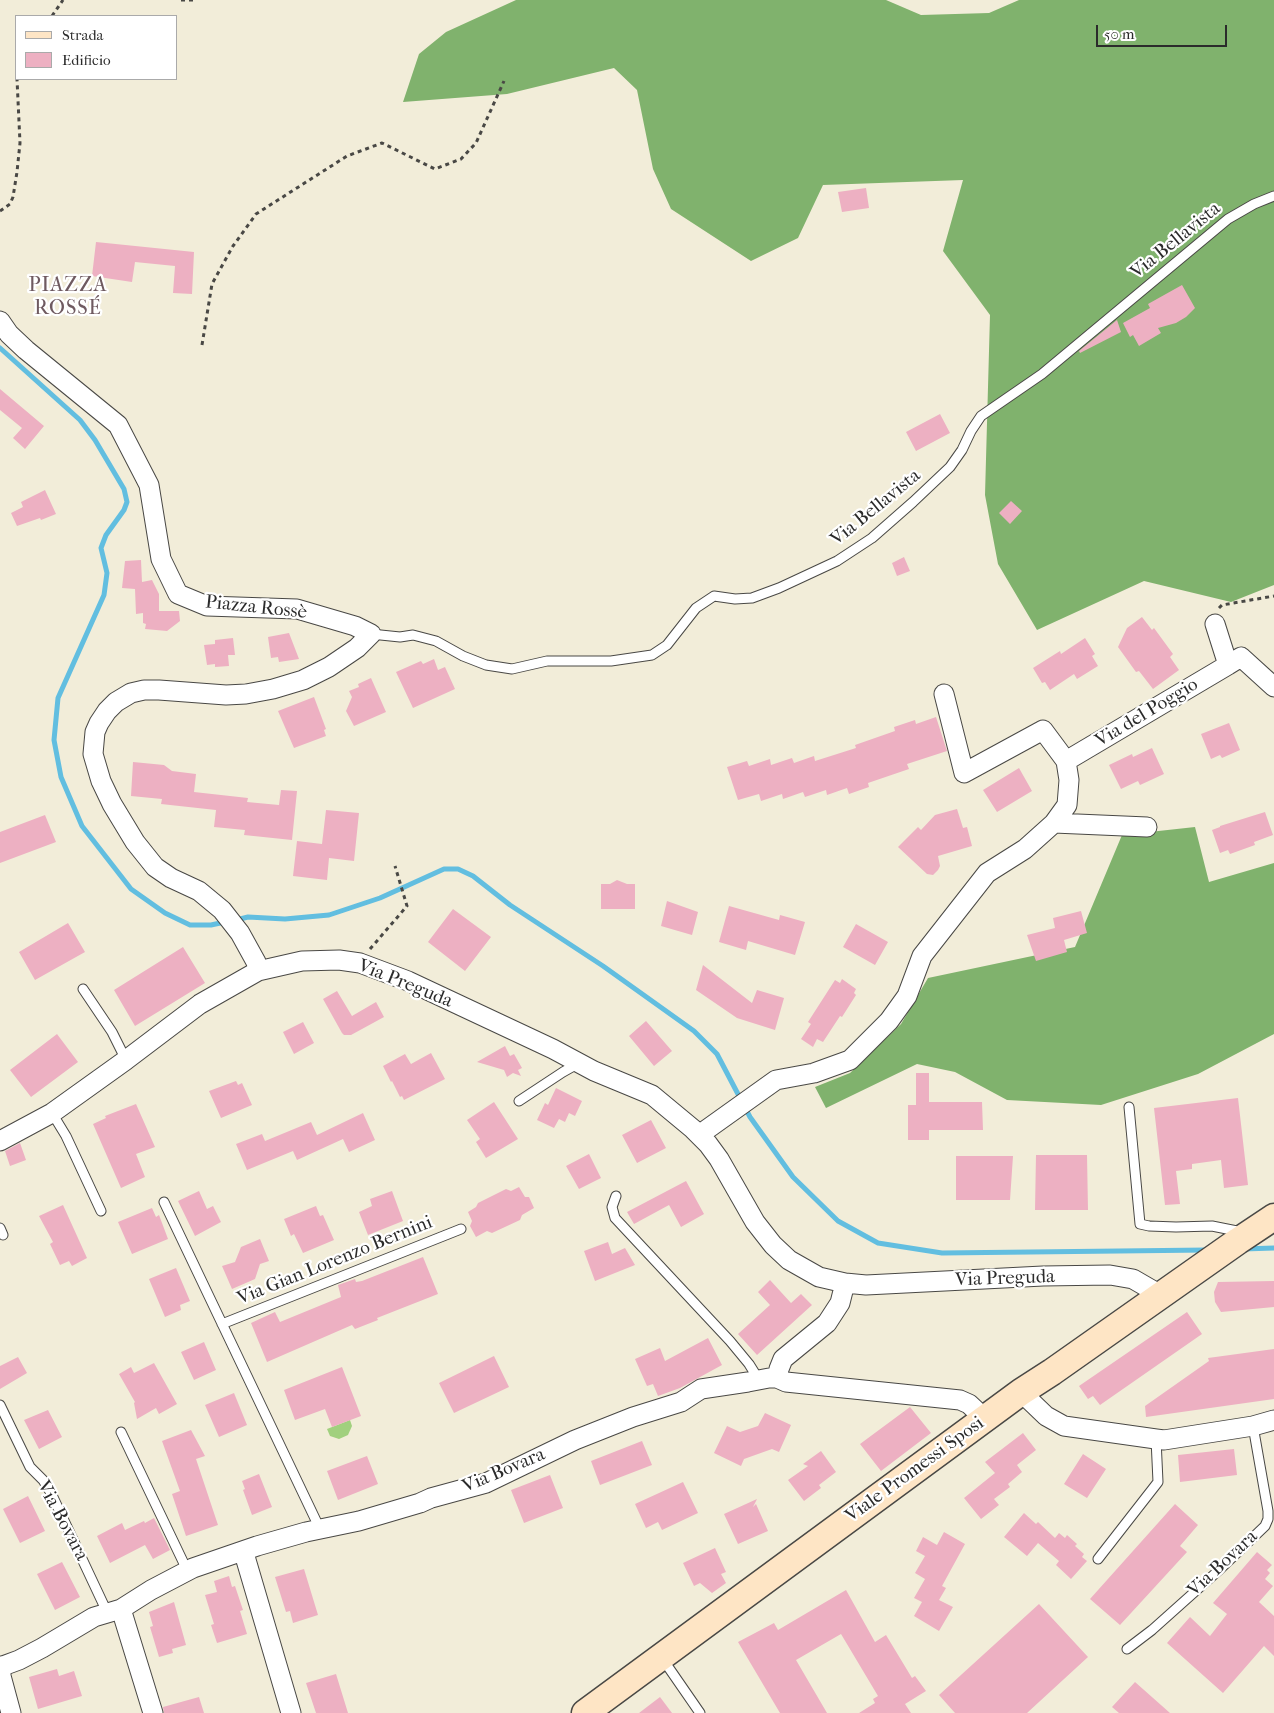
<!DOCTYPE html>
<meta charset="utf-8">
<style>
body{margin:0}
#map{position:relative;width:1274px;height:1713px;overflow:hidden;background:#f2edd9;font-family:"IM FELL French Canon",serif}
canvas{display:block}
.legend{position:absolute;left:15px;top:15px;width:162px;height:65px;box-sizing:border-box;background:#fff;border:1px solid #aaa;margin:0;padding:6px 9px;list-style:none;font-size:15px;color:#2b2b2b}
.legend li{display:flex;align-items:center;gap:10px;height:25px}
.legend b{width:25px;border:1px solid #aaa}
.scale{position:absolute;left:1096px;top:25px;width:131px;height:22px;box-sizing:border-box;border:2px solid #2b2b2b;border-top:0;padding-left:6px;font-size:15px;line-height:18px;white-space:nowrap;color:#2b2b2b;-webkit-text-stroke:4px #fff;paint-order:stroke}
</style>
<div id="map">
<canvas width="1274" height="1713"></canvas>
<ul class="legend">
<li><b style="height:6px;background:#fee5c5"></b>Strada</li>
<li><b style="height:14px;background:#edb0c2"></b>Edificio</li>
</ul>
<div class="scale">50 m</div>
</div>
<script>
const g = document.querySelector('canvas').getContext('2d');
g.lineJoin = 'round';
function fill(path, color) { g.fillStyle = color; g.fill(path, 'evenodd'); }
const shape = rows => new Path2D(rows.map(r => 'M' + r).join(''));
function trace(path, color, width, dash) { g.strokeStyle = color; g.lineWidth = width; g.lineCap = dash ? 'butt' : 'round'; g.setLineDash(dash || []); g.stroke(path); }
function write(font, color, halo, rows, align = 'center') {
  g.font = font + ' "IM FELL French Canon",serif'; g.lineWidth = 4.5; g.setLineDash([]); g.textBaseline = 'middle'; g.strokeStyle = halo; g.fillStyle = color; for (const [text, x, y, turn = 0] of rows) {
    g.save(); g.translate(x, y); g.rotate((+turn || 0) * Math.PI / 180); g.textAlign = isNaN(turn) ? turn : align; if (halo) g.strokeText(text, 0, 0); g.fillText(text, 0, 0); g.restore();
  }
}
const green = shape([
 [350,1420,352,1426,348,1435,339,1439,330,1436,327,1429]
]);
const forest = shape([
 [516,0,886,0,921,15,989,13,1019,0,1274,0,1274,585,1231,602,1144,581,1037,630,998,564,985,495,990,315,943,251,963,180,823,185,798,238,751,261,671,209,653,169,637,90,614,68,507,94,403,102,419,54,446,32],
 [1195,827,1209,882,1274,863,1274,1034,1198,1074,1101,1105,1007,1100,955,1072,917,1064,826,1108,815,1087,850,1073,901,1024,928,978,1075,947,1122,835]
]);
const stream = shape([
 [0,348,80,420,95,440,124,489,127,502,124,510,106,535,101,548,107,573,104,595,58,698,54,740,61,777,82,826,131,889,165,913,190,925,211,925,225,922],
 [236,920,248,917,285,919,329,915,380,898,444,869,458,869,473,876,510,905,603,966,694,1031,717,1054,750,1117,793,1177,838,1221,878,1243,942,1253,1207,1250],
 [1243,1249,1274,1248]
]);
const building = shape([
 [866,188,869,208,842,212,838,192],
 [96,242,194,252,192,294,173,293,175,266,135,262,132,282,92,276],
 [1182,285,1195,308,1186,317,1176,323,1158,328,1161,333,1139,346,1133,335,1130,337,1123,323,1150,308,1148,304],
 [1117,320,1121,332,1080,353,1079,351],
 [0,389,44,426,25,449,13,438,22,428,0,410],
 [940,414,950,433,916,451,906,432],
 [45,490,56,514,41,520,40,518,17,526,11,513,23,507,21,502],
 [1011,501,1022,511,1010,524,999,513],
 [904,557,910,571,897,576,892,563],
 [141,560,142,582,152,580,159,594,159,611,179,611,180,621,167,631,145,629,146,624,143,623,143,613,136,614,135,589,122,588,125,561],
 [1142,617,1152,630,1154,628,1173,654,1170,657,1179,670,1153,689,1139,671,1136,672,1118,647,1127,628],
 [289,633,299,659,279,662,278,657,271,658,268,637],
 [233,638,235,655,228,655,229,666,215,667,215,664,207,665,204,645,215,644,215,640],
 [1085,638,1095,654,1092,656,1098,666,1077,679,1074,674,1050,690,1045,682,1042,683,1033,668,1060,651,1061,654],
 [434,659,438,670,445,667,455,689,413,708,396,672,421,661,423,664],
 [371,678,386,712,354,726,346,711,352,697,349,691,359,687,358,684],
 [314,697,326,729,324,730,326,736,294,748,278,711],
 [936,717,947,751,907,764,909,769,868,783,869,787,849,794,847,788,827,795,826,790,805,797,803,792,783,799,782,794,761,801,759,794,738,800,727,767,747,761,749,766,770,759,771,765,792,758,794,763,814,756,815,761,856,748,855,745,895,731,894,727,915,720,916,724],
 [1229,723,1240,750,1222,758,1220,755,1211,759,1201,734],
 [1152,748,1164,774,1140,785,1138,781,1121,789,1109,765,1132,754,1133,757],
 [133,762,164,765,172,771,196,774,194,792,248,798,247,802,279,805,281,790,297,791,292,840,244,835,245,830,214,827,216,810,161,804,162,799,131,796],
 [1019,768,1032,791,997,812,983,790],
 [957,809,963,828,967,827,972,846,938,856,940,866,938,870,933,875,927,874,898,847,918,827,921,830,935,815],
 [326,810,359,813,354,861,329,858,327,880,293,876,297,841,322,844],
 [1265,812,1273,835,1254,842,1255,845,1230,854,1228,850,1220,853,1212,830,1220,827,1220,826],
 [45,815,56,842,0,863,0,832],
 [617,880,627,884,635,884,635,909,601,909,601,884,610,884],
 [667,901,698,912,692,935,661,926],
 [729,906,779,920,780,915,805,922,795,955,748,941,746,950,719,942],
 [453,909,491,937,465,971,428,942],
 [1081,911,1087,933,1064,940,1067,952,1036,961,1027,935,1055,928,1053,918],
 [68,923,85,952,35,980,19,952],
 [856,924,888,942,875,965,843,947],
 [183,947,205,983,135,1026,114,990],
 [703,965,752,1003,757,990,784,998,775,1030,737,1018,696,990],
 [842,979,856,989,854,993,856,995,842,1017,840,1016,823,1042,817,1039,813,1047,801,1039,811,1024,808,1022,835,980,840,983],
 [337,991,352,1016,376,1002,384,1017,351,1035,344,1035,342,1033,323,999],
 [646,1021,672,1051,654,1066,629,1036],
 [303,1022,314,1043,294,1054,283,1032],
 [57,1034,78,1062,31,1097,10,1070],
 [505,1046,510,1056,514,1054,522,1068,518,1070,521,1076,513,1073,507,1077,504,1070,477,1062],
 [431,1053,445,1079,404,1100,402,1096,400,1097,392,1081,391,1082,383,1066,405,1054,411,1064],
 [916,1073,929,1073,929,1102,982,1102,983,1130,929,1130,929,1140,908,1140,908,1105,916,1105],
 [236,1081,238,1085,242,1083,252,1105,221,1118,209,1091],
 [556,1088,582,1101,575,1116,569,1113,565,1122,559,1119,554,1128,537,1120,545,1103,548,1105],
 [1238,1098,1248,1185,1224,1188,1221,1160,1192,1164,1192,1169,1176,1171,1180,1204,1165,1205,1154,1108],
 [494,1102,518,1139,486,1158,476,1142,480,1139,467,1120],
 [136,1104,155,1147,136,1154,145,1177,121,1188,93,1124,106,1118,105,1116],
 [363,1113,375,1140,349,1152,343,1139,297,1160,293,1151,247,1170,236,1144,262,1134,265,1141,311,1122,317,1135],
 [651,1120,666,1148,637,1163,622,1135],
 [20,1143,26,1160,10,1166,5,1151],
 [589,1154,601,1178,579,1189,566,1166],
 [1036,1155,1087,1155,1088,1210,1035,1210],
 [956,1156,1013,1156,1010,1200,956,1200],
 [686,1181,704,1214,681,1227,669,1205,634,1224,627,1212],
 [519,1187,525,1197,529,1197,534,1208,522,1215,520,1220,492,1233,487,1231,476,1237,470,1226,472,1221,468,1212,476,1207,478,1203,506,1189,511,1191],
 [199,1191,207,1209,213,1206,221,1222,195,1236,178,1201],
 [392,1191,403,1221,368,1235,359,1212,372,1206,370,1199],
 [63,1205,87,1258,72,1266,69,1261,60,1265,50,1244,53,1242,39,1216],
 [316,1206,320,1216,323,1215,334,1240,303,1253,294,1234,291,1236,284,1219],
 [152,1208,156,1217,159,1215,168,1239,132,1254,118,1222],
 [260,1239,269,1261,260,1264,255,1279,232,1289,222,1266,235,1262,241,1247],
 [608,1242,612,1254,625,1248,635,1265,595,1281,584,1251],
 [423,1257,438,1294,377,1318,378,1320,355,1329,352,1325,267,1362,251,1323,275,1312,280,1322,341,1297,338,1285,355,1279,356,1282,362,1281],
 [176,1268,190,1301,180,1305,181,1310,165,1317,149,1279],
 [770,1280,791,1303,801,1294,812,1305,757,1355,738,1334,770,1305,758,1292],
 [1274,1281,1274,1307,1221,1312,1215,1302,1214,1292,1218,1282],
 [1187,1312,1202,1334,1100,1405,1093,1396,1088,1399,1079,1386],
 [708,1338,722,1365,680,1388,658,1396,653,1384,647,1386,635,1359,660,1348,665,1361],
 [204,1342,216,1370,194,1380,181,1352],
 [1274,1349,1274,1399,1146,1417,1145,1406,1209,1361,1208,1358],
 [494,1356,509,1387,454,1413,439,1383],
 [18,1357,27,1373,0,1389,0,1366],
 [154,1363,177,1404,159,1414,156,1408,137,1419,134,1403,135,1402,119,1374,131,1367,134,1373],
 [342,1367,361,1416,332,1427,325,1409,295,1420,284,1390],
 [234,1393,247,1425,219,1437,205,1405],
 [910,1407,931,1433,881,1471,860,1444],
 [48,1410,62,1437,39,1449,24,1420],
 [765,1413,791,1425,779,1452,772,1449,744,1459,741,1466,714,1453,727,1426,740,1432,758,1426],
 [191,1430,205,1456,196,1459,218,1525,186,1536,172,1494,180,1491,162,1441],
 [1023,1433,1036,1450,1017,1465,1022,1472,1008,1484,1010,1487,994,1499,999,1505,981,1519,964,1498,995,1473,985,1462],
 [642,1441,652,1465,600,1485,591,1461],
 [1234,1449,1237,1475,1180,1482,1178,1455],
 [821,1451,836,1472,819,1485,821,1488,804,1501,788,1480,808,1466,803,1464],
 [1083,1454,1106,1469,1087,1498,1064,1484],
 [367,1456,378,1484,338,1500,327,1471],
 [259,1474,272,1507,252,1515,243,1490,245,1489,242,1481],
 [550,1475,563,1508,524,1523,511,1490],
 [683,1482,698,1513,662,1530,658,1522,646,1528,635,1504],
 [28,1496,45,1531,20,1543,3,1509],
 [757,1499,753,1507,756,1504,768,1531,738,1544,724,1514],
 [1175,1504,1198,1525,1180,1546,1187,1552,1120,1625,1090,1599],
 [1024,1513,1036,1524,1038,1522,1055,1538,1059,1533,1065,1538,1067,1535,1077,1544,1075,1546,1084,1554,1082,1557,1087,1561,1071,1579,1056,1565,1059,1561,1038,1543,1027,1556,1004,1537],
 [154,1518,170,1550,153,1559,145,1545,110,1563,97,1536,122,1523,125,1530,144,1521,145,1523],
 [944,1532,965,1544,942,1586,946,1588,939,1600,953,1607,939,1631,914,1616,922,1602,914,1598,925,1579,915,1573,925,1556,916,1551,923,1537,937,1545],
 [715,1548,726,1572,721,1574,726,1583,712,1593,700,1583,694,1586,683,1563],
 [1257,1552,1272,1565,1267,1570,1270,1573,1265,1579,1273,1586,1259,1602,1274,1616,1274,1656,1264,1646,1223,1693,1167,1643,1190,1617,1210,1636,1227,1614,1213,1603],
 [62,1562,80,1597,55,1610,37,1574],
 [304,1569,318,1615,293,1623,290,1611,286,1612,275,1577],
 [229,1576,232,1587,235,1586,243,1610,240,1611,247,1634,217,1643,211,1625,214,1624,205,1595,217,1592,214,1581],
 [846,1590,875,1642,886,1635,912,1678,915,1676,926,1691,905,1704,911,1713,859,1713,875,1703,873,1699,878,1696,841,1634,796,1660,827,1713,780,1713,738,1642,774,1623,778,1630],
 [174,1602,186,1645,172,1649,173,1653,159,1657,150,1627,153,1626,149,1612],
 [1039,1604,1088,1657,1027,1713,955,1713,939,1695],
 [57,1669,59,1676,74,1671,82,1696,38,1709,29,1677],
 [336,1674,348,1713,316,1713,306,1683],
 [1135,1682,1170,1713,1119,1713,1112,1707],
 [199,1697,204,1713,164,1713,163,1707],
 [660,1697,672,1713,639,1713]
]);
const path = shape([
 [181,0,193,0],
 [52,16,63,0],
 [0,211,10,204,13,197,17,172,20,143,17,79],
 [202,345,212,284,233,246,256,214,347,156,382,143,435,169,461,159,476,143,504,81],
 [1219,608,1222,605,1274,596],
 [370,949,407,906,395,866]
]);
const lane = shape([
 [371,634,400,637,413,635,436,641,463,656,486,665,512,669,547,661,611,661,652,655,667,645,696,608,714,596,735,599,752,598,779,588,837,561,872,538,913,502,950,467,962,450,971,431,981,416,1042,374,1228,219,1254,204,1274,196],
 [83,989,112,1032,126,1060],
 [519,1101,563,1072,579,1063],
 [1129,1107,1140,1224,1149,1226,1176,1227,1212,1226,1242,1232],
 [52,1113,66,1136,101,1211],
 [616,1196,612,1207,615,1218,730,1341,749,1364,759,1380],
 [164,1202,320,1529],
 [0,1228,3,1235],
 [222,1324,461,1229],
 [0,1405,30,1467,43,1480,52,1495,107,1612],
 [121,1432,187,1570],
 [1098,1559,1158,1482,1156,1439],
 [1127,1649,1152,1630,1218,1571,1265,1526,1268,1519,1268,1511,1253,1426],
 [662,1658,700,1713]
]);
const street = shape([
 [0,321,9,334,26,350,118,425,149,485,161,559,178,594,207,606,297,609,355,626,371,634,357,648,329,667,303,680,273,689,246,694,226,695,159,690,144,690,131,693,116,702,107,711,99,723,95,732,93,754,101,781,112,804,135,842,155,867,171,878,199,891,222,910,240,933,256,962,258,971],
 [1228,665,1241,657,1274,687],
 [1066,761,1228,665,1215,624],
 [1054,823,1147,827],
 [699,1135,776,1080,814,1073,850,1060,889,1021,907,996,922,956,987,873,1025,849,1054,823,1067,805,1069,780,1066,761,1043,730,964,773,944,694],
 [0,1141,52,1113,126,1060,200,1004,258,971,302,961,339,960,360,963,408,981,553,1049,594,1071,652,1095,693,1129,708,1144,719,1159,755,1222,773,1245,789,1260,819,1277,845,1283,866,1285,1043,1276,1110,1275,1133,1279,1152,1290,1158,1298],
 [777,1378,779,1369,783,1359,827,1323,840,1303,845,1283],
 [1021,1392,1046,1416,1064,1426,1156,1439,1164,1440,1253,1426,1274,1420],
 [244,1551,246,1560,291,1713],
 [121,1609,153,1713],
 [1,1666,1,1676,11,1713],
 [0,1667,19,1660,42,1648,94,1617,121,1609,151,1590,193,1568,257,1546,306,1532,359,1521,420,1503,431,1498,486,1483,575,1440,633,1417,681,1402,701,1389,748,1382,769,1378,777,1378,786,1382,960,1400,969,1404,985,1419]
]);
const secondary = shape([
 [585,1713,1021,1392,1052,1372,1238,1241,1274,1217]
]);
const streetNames = [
 ["Via Bellavista",1176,241,-39],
 ["Via Bellavista",876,508,-39],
 ["Piazza Rossè",256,608,6],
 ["Via del Poggio",1147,713,-31],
 ["Via Preguda",405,984,22],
 ["Via Gian Lorenzo Bernini",335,1261,-22],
 ["Via Preguda",1005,1279,-2],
 ["Viale Promessi Sposi",915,1470,-36],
 ["Via Bovara",504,1471,-23],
 ["Via Bovara",62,1521,62],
 ["Via Bovara",1223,1564,-43]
];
const neighbourhoodNames = [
 ["PIAZZA",68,286],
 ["ROSSÉ",68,309]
];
fill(green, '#a1d07e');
fill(forest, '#80b26d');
trace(stream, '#62bee0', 5);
fill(building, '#edb0c2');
trace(lane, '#494845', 11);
trace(street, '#494845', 21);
trace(secondary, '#494845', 29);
trace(path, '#494845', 3, [4, 4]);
trace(lane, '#fff', 9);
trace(street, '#fff', 19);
trace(secondary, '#fee5c5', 26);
write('19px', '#2b2b2b', '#fff', streetNames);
g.letterSpacing = '1px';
write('20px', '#6f5a60', '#fff', neighbourhoodNames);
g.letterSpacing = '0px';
</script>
